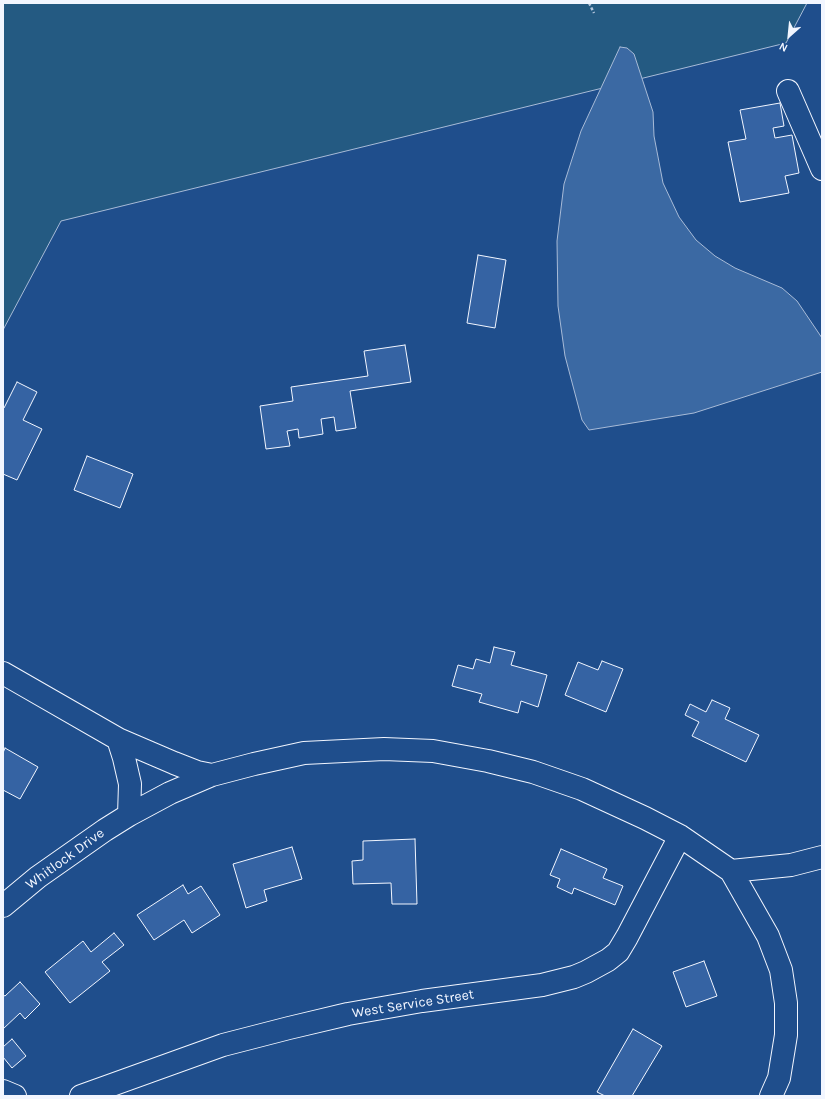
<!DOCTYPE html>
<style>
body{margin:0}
#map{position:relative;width:825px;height:1099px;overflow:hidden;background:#1f4e8c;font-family:Karla,sans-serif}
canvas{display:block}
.frame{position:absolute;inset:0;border:4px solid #f2f6ff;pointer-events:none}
.north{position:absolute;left:769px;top:16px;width:40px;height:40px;-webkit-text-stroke:3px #1f4e8c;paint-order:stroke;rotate:207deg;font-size:11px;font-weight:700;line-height:16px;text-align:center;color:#f2f6ff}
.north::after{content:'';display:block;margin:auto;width:14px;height:18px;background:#f2f6ff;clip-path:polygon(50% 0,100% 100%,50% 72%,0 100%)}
</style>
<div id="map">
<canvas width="825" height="1099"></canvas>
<div class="frame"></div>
<div class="north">N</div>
</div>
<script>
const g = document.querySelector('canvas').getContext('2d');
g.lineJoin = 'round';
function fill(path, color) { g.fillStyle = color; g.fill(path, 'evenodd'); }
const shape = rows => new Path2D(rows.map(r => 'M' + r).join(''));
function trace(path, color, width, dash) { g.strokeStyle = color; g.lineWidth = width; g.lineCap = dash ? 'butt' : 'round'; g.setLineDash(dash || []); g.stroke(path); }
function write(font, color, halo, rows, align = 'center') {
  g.font = font + ' Karla,sans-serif'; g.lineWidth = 3; g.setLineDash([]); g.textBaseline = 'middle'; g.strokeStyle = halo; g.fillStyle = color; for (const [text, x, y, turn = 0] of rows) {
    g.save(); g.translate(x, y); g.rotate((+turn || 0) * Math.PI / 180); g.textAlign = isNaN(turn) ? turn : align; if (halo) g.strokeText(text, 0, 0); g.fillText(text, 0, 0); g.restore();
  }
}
const green = shape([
 [3,3,807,3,786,43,61,221,3,330,3,3]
]);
const water = shape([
 [620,47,627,48,634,54,653,112,654,136,663,183,679,217,696,240,715,256,735,268,782,288,797,301,822,338,822,372,694,413,589,430,582,420,565,356,558,306,557,241,564,184,581,131,620,47]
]);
const building = shape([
 [780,103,784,126,773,128,775,138,792,135,799,173,785,176,789,193,740,202,728,142,746,139,740,110,780,103],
 [478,255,506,260,495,328,467,323,478,255],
 [405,345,411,382,350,391,356,428,336,431,334,417,321,419,323,434,299,438,298,429,287,431,290,446,266,449,260,406,293,401,291,387,368,376,364,351,405,345],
 [17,382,37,392,23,420,42,429,17,480,3,474,3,408,4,408,17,382],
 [87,456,133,474,120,508,74,490,87,456],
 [494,647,515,652,511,665,547,675,538,707,521,701,518,713,479,702,482,694,452,686,458,665,473,669,476,659,490,663,494,647],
 [602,661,623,669,606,712,565,695,578,662,598,670,602,661],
 [712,700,730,708,725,719,759,735,746,762,692,736,699,722,685,715,690,704,706,712,712,700],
 [5,748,38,767,20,799,3,790,3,753,5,748],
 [415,839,417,904,392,904,391,883,353,884,352,861,363,860,363,841,415,839],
 [292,847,302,879,264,890,267,901,246,908,233,864,292,847],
 [561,849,607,869,603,878,623,886,615,905,574,888,572,894,557,887,560,879,550,875,561,849],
 [183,885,188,894,201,886,220,915,192,933,184,920,154,940,137,915,183,885],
 [114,933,124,945,102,962,110,971,70,1003,45,972,83,941,91,952,114,933],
 [704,961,717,996,686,1007,673,972,704,961],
 [20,982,40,1004,25,1019,20,1013,3,1029,3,995,5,996,20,982],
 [633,1029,662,1046,632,1096,605,1096,597,1092,633,1029],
 [12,1039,26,1056,12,1068,3,1057,3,1047,12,1039]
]);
const path = shape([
 [589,3,594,13]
]);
const minor = shape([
 [788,91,822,169],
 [3,673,118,739,124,758,130,784,129,815],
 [118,739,174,763,197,772,212,775],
 [731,871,768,936,781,970,786,1003,786,1035,779,1078,771,1096],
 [3,906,38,877,105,830,129,815,170,793,212,775,254,764,304,753,384,749,433,751,488,761,533,772,582,789,645,818,680,836,731,871,791,865,822,857],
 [3,1091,15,1096],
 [81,1096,223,1045,289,1028,348,1014,422,1001,542,985,574,977,586,972,608,960,618,952,627,937,680,836]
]);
const streetNames = [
 ["Whitlock Drive",65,859,-36],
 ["West Service Street",413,1004,-9]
];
fill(green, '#245a82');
trace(green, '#a8bbd7', 1);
fill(water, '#3b69a3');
trace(water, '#a8bbd7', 1);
fill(building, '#3563a3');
trace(building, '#f2f6ff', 1);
trace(minor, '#f2f6ff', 24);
trace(path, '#b3c4dc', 2.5, [3, 2]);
trace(minor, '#1f4e8c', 22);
write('14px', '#f2f6ff', '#1f4e8c', streetNames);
</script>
